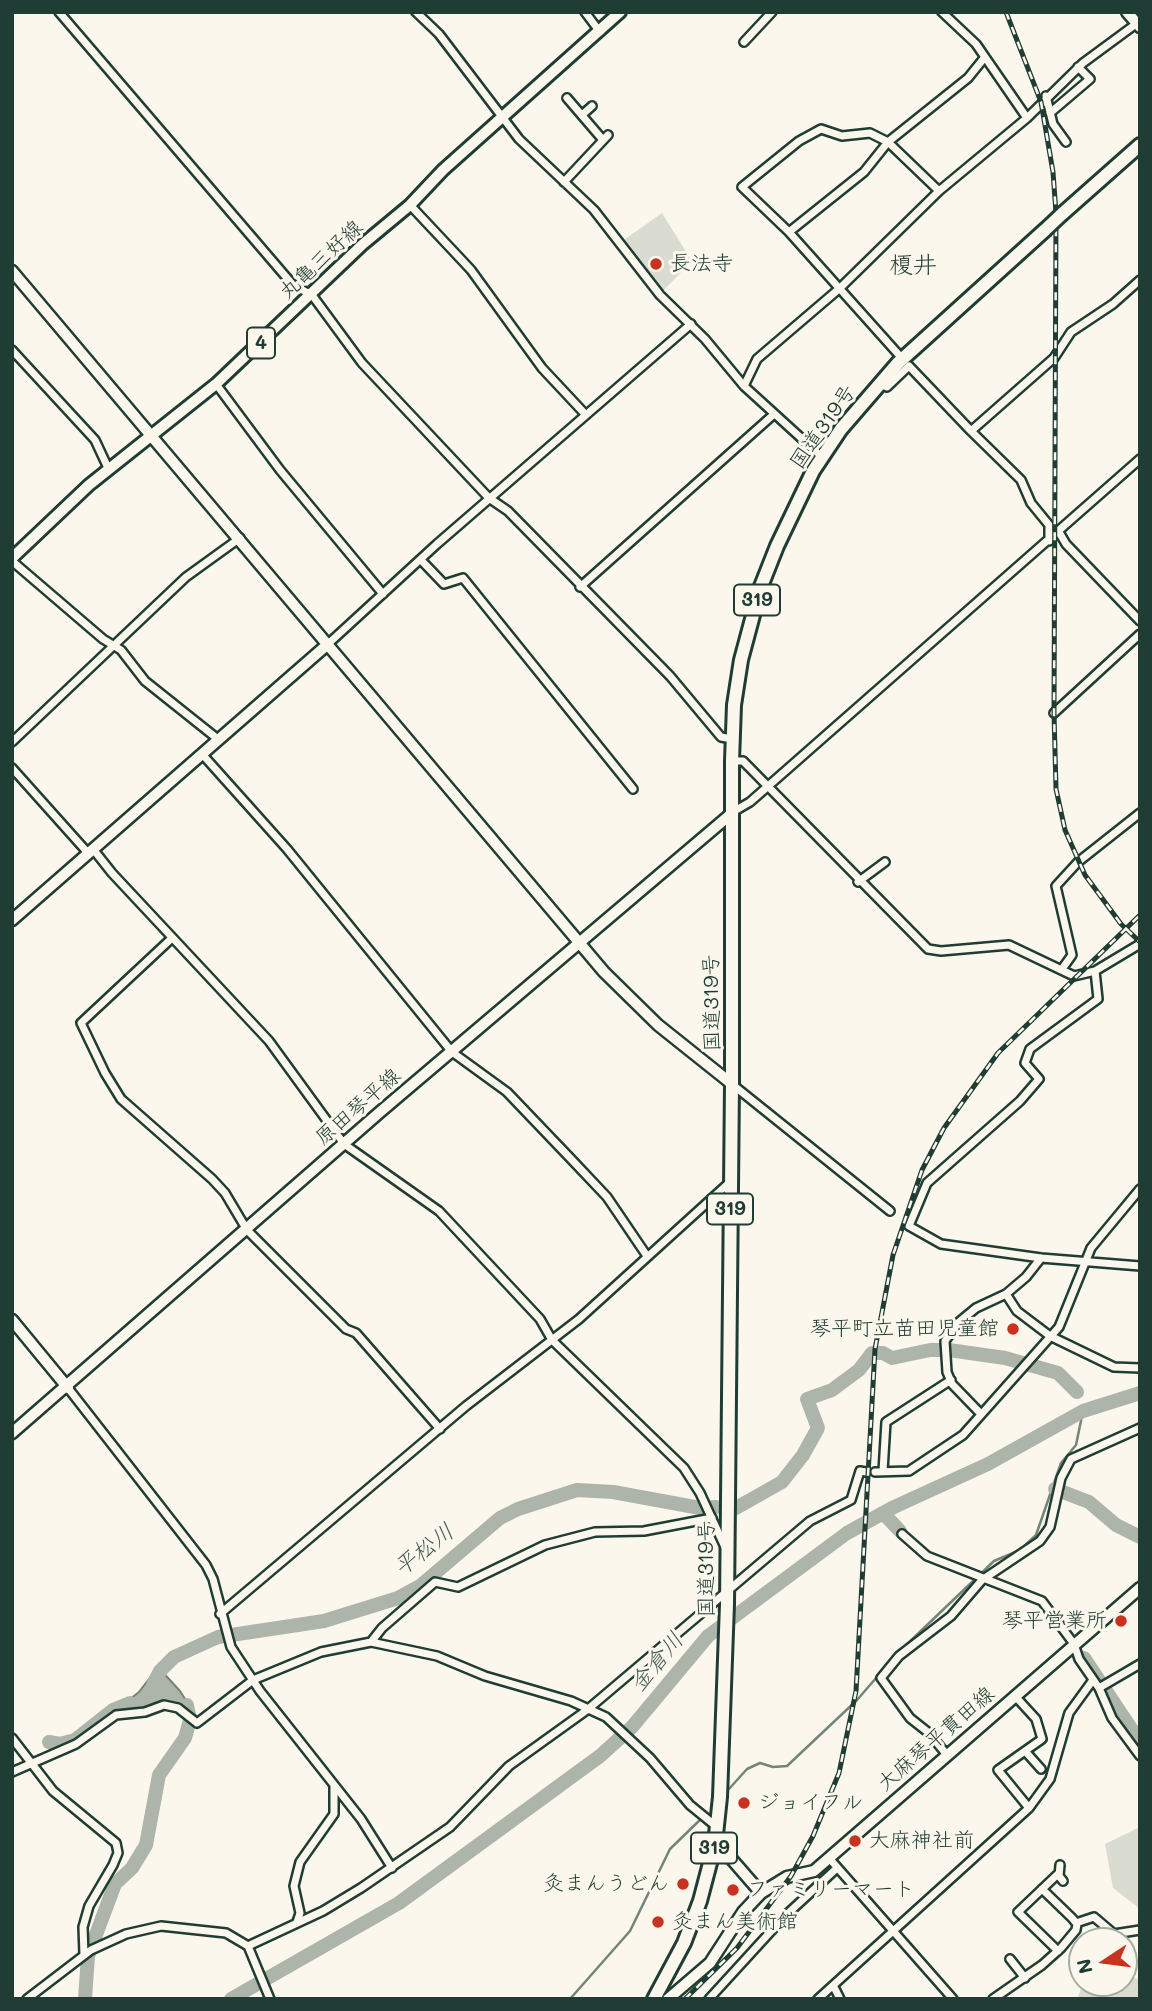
<!DOCTYPE html>
<meta charset="utf-8">
<style>
body{margin:0}
#map{position:relative;width:1152px;height:2011px;overflow:hidden;background:#fbf7ec;font-family:Mali,sans-serif}
canvas{display:block}
.frame{position:absolute;inset:0;border:14px solid #1f3d34;pointer-events:none}
.north{position:absolute;left:1068px;top:1927px;width:70px;height:70px;box-sizing:border-box;background:#fbf7ec;border:2px solid #a3ada2;border-radius:50%;rotate:257deg;font-size:19px;font-weight:700;line-height:28px;text-align:center;color:#1f3d34}
.north::after{content:'';display:block;margin:auto;width:24px;height:32px;background:#c8321e;clip-path:polygon(50% 0,100% 100%,50% 72%,0 100%)}
</style>
<div id="map">
<canvas width="1152" height="2011"></canvas>
<div class="frame"></div>
<div class="north">N</div>
</div>
<script>
const g = document.querySelector('canvas').getContext('2d');
g.lineJoin = 'round';
function fill(path, color) { g.fillStyle = color; g.fill(path, 'evenodd'); }
const shape = rows => new Path2D(rows.map(r => 'M' + r).join(''));
function trace(path, color, width, dash) { g.strokeStyle = color; g.lineWidth = width; g.lineCap = dash ? 'butt' : 'round'; g.setLineDash(dash || []); g.stroke(path); }
function write(font, color, halo, rows, align = 'center') {
  g.font = font + ' Mali,"Klee One",sans-serif'; g.lineWidth = 6; g.setLineDash([]); g.textBaseline = 'middle'; g.strokeStyle = halo; g.fillStyle = color; for (const [text, x, y, turn = 0] of rows) {
    g.save(); g.translate(x, y); g.rotate((+turn || 0) * Math.PI / 180); g.textAlign = isNaN(turn) ? turn : align; if (halo) g.strokeText(text, 0, 0); g.fillText(text, 0, 0); g.restore();
  }
}
const green = shape([
 [662,213,692,261,662,292,621,242],
 [1140,1827,1140,1909,1113,1888,1105,1844],
 [1124,1976,1140,1979,1140,1999,1077,1999,1083,1983,1124,1983]
]);
const water = shape([
 [158,1667,180,1691,196,1716,176,1704,139,1712,115,1711,139,1692,158,1667]
]);
const stream = shape([
 [903,1648,994,1561,1020,1550,1036,1535,1061,1463,1076,1445,1083,1411],
 [729,1789,747,1769,760,1763,773,1767,787,1766,857,1700,896,1655],
 [570,1999,630,1931,670,1849,702,1818]
]);
const river = shape([
 [1055,1489,1089,1502,1116,1525,1140,1537],
 [736,1508,782,1482,803,1455,818,1428,807,1399,832,1390,859,1370,872,1353,883,1353,892,1358,930,1350,949,1350,1005,1358,1058,1373,1077,1392],
 [883,1513,900,1531],
 [1084,1658,1140,1742],
 [153,1685,160,1671,174,1657,218,1637,324,1621,398,1598,420,1586,500,1518,518,1509,577,1490,613,1492,700,1508,716,1507],
 [49,1742,60,1744,75,1740,113,1710,130,1703],
 [85,1999,88,1956,115,1884,132,1868,146,1845,159,1775,185,1738,190,1720,187,1705],
 [231,1999,399,1903,600,1756,632,1727,708,1636,847,1533,894,1507,988,1464,1083,1411,1140,1393]
]);
const street = shape([
 [59,12,293,285,312,295,362,363,489,498,508,511,670,676,721,737,732,739],
 [416,12,439,34,519,139,594,210,660,295,705,339,744,386,822,457],
 [585,12,600,32],
 [942,12,976,44,1027,118],
 [744,42,772,12],
 [1046,96,1053,124,1066,142],
 [567,98,603,140],
 [1050,113,1090,79,1078,67],
 [582,115,592,106],
 [564,182,608,135],
 [410,205,471,270,542,368,586,415],
 [789,232,864,172,888,142,968,78,985,57],
 [12,350,95,440,109,470],
 [899,355,789,232,742,187,799,141,821,129,842,136,870,133,888,142,939,191],
 [878,383,887,387,909,366,971,431],
 [216,384,280,470,383,594],
 [744,386,757,359,840,288,939,191,1027,118,1083,63,1140,21],
 [1059,532,1066,544,1140,621],
 [1049,541,1049,525,1031,503,1021,480,971,431,1054,358,1071,332,1113,304,1140,280],
 [421,560,444,584,463,578,633,789],
 [12,561,103,639,121,650,145,681,219,740],
 [580,587,773,415],
 [328,644,437,544,691,324],
 [1054,713,1140,634],
 [12,742,186,577,240,538],
 [202,754,287,849,452,1052,507,1092,572,1160,607,1197,647,1256],
 [732,761,743,761,928,949,941,951,1009,945,1074,976,1095,971,1140,944],
 [12,768,88,853],
 [731,813,750,802,1140,459],
 [93,849,112,873,269,1041,344,1144,439,1211,540,1319,552,1340,684,1468,700,1493,725,1547],
 [858,882,885,862],
 [172,938,81,1023,105,1073,121,1099,212,1179,225,1193,247,1230,346,1329,356,1333,440,1429],
 [1062,969,1072,955,1056,886,1078,862,1140,813],
 [1095,971,1098,999,1030,1049,1025,1063,1039,1079,1020,1101,927,1183,909,1226,941,1244,1041,1258,1140,1266],
 [733,1085,890,1211],
 [1006,1294,1017,1311,1050,1336,1114,1367,1140,1368],
 [68,1388,206,1565,213,1579,231,1647,260,1691,361,1819,392,1868],
 [981,1414,952,1384,947,1372,945,1341,959,1322,976,1308,1006,1294,1026,1277,1041,1258],
 [883,1471,886,1422,951,1380],
 [875,1472,909,1471,963,1435,1059,1327,1091,1248,1140,1189],
 [902,1534,927,1556,1042,1601,1074,1644,1079,1659,1099,1688,1112,1718,1140,1756],
 [220,1614,466,1406,579,1319,730,1182],
 [371,1642,382,1628,435,1582,458,1587,545,1545,595,1532,644,1531,712,1518],
 [1099,1688,1140,1664],
 [1015,1696,1036,1719,1042,1739,998,1770,1029,1808],
 [12,1738,53,1791,116,1843,118,1853,113,1865,89,1906,83,1927,84,1955],
 [1025,1751,1041,1769],
 [947,1755,929,1733,910,1718,881,1678,899,1656,951,1616,982,1580,1040,1541,1050,1527,1061,1478,1071,1459,1140,1428],
 [12,1772,76,1744,116,1715,145,1712,164,1705,178,1708,197,1723,253,1680,321,1652,371,1642,437,1656,485,1676,571,1701,606,1717,650,1758,690,1805,717,1827],
 [829,1858,953,1999],
 [1060,1865,1059,1876,1063,1881],
 [297,1922,300,1913,294,1886,300,1862,334,1814,334,1786],
 [1076,1923,1094,1917,1114,1934,1140,1930],
 [248,1946,323,1911,361,1888,450,1827,509,1766,587,1710,810,1521,851,1500,860,1471,866,1472],
 [1058,1951,1018,1912,1059,1873],
 [1010,1959,1025,1978],
 [834,1987,840,1999],
 [27,1999,91,1950,126,1934,161,1926,226,1933,248,1946,270,1999],
 [709,1999,784,1917,837,1868],
 [818,1999,1029,1808,1050,1779,1069,1713,1093,1680],
 [993,1999,1042,1965,1061,1948,1076,1930,1077,1924,1072,1918,1042,1889]
]);
const secondary = shape([
 [1127,12,1140,27],
 [12,271,604,972,658,1025,732,1084],
 [12,920,328,644],
 [12,1320,68,1388],
 [12,1433,380,1112,731,814],
 [715,1840,761,1893],
 [668,1999,710,1963,743,1912,761,1893,787,1877,814,1871,1140,1588]
]);
const primary = shape([
 [12,558,89,485,216,384,363,244,410,205,443,170,620,12]
]);
const highway = shape([
 [1062,214,1140,145],
 [654,1999,684,1943,700,1901,715,1844,720,1797,727,1604,732,1084,732,761,734,705,741,660,760,589,777,546,813,471,841,429,898,363,1045,230]
]);
const rail = shape([
 [1006,12,1041,102,1053,172,1056,213,1054,713,1056,789,1065,830,1085,875,1121,924,1140,942],
 [685,1999,737,1948,791,1876,813,1836,839,1773,856,1691,875,1349,893,1255,922,1170,944,1128,998,1053,1140,915]
]);
const highwayBridge = shape([
 [1045,230,1062,214]
]);
const markers = [
 [656,264,7,"#c8321e"],
 [1013,1329,7,"#c8321e"],
 [1121,1621,7,"#c8321e"],
 [744,1803,7,"#c8321e"],
 [855,1841,7,"#c8321e"],
 [683,1884,7,"#c8321e"],
 [733,1890,7,"#c8321e"],
 [658,1922,7,"#c8321e"]
];
const shields = [
 [261,343,28],
 [757,600,46],
 [730,1209,46],
 [714,1848,46]
];
const shieldNames = [
 ["4",261,343],
 ["319",757,600],
 ["319",730,1209],
 ["319",714,1848]
];
const streetNames = [
 ["丸亀三好線",321,260,-43],
 ["国道319号",823,427,-55],
 ["国道319号",712,1003,-91],
 ["原田琴平線",358,1107,-41],
 ["国道319号",707,1569,-90],
 ["大麻琴平貫田線",936,1739,-41]
];
const poiNames = [
 ["長法寺",670,264],
 ["琴平町立苗田児童館",999,1329,"right"],
 ["琴平営業所",1107,1621,"right"],
 ["ジョイフル",758,1803],
 ["大麻神社前",869,1841],
 ["灸まんうどん",669,1884,"right"],
 ["ファミリーマート",747,1890],
 ["灸まん美術館",672,1922]
];
const waterNames = [
 ["平松川",424,1550,-38],
 ["金倉川",657,1662,-50]
];
const quarterNames = [
 ["榎井",913,266]
];
fill(green, '#dbdcd1');
fill(water, '#adb4aa');
trace(water, '#74847b', 2);
trace(stream, '#74847b', 2.5);
trace(river, '#adb4aa', 14);
trace(street, '#1f3d34', 12);
trace(secondary, '#1f3d34', 15);
trace(primary, '#1f3d34', 16);
trace(highway, '#1f3d34', 18);
trace(street, '#fbf7ec', 7);
trace(secondary, '#fbf7ec', 10);
trace(primary, '#fbf7ec', 10);
trace(highway, '#fbf7ec', 12);
trace(rail, '#1f3d34', 5);
trace(rail, '#fbf7ec', 2.5, [8]);
trace(highwayBridge, '#1f3d34', 18, []);
trace(highwayBridge, '#fbf7ec', 12);
for (const [x, y, r, color] of markers) { const dot = new Path2D(); dot.arc(x, y, r, 0, 2 * Math.PI); g.fillStyle = color; g.fill(dot); trace(dot, '#fbf7ec', 2.5); }
for (const [x, y, w] of shields) { const box = new Path2D(); box.roundRect(x - w / 2, y - 15.5, w, 31, 5); g.fillStyle = '#fbf7ec'; g.fill(box); trace(box, '#1f3d34', 2); }
write('bold 19px', '#1f3d34', null, shieldNames);
write('21px', '#1f3d34', '#fbf7ec', streetNames);
write('21px', '#1f3d34', '#fbf7ec', poiNames, 'left');
write('italic 23px', '#425b52', '#fbf7ec', waterNames);
write('24px', '#1f3d34', '#fbf7ec', quarterNames);
</script>
